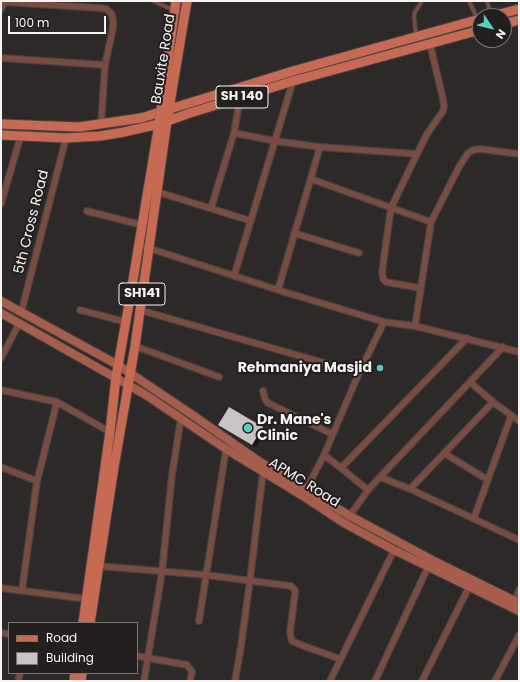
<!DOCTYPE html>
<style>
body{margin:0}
#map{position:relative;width:520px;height:682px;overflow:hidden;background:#2c2928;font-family:Poppins,sans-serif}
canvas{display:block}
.frame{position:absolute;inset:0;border:2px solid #f6f4f3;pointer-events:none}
.legend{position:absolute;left:8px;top:622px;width:130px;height:52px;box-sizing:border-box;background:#231f1e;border:1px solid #777473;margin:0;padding:5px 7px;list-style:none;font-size:12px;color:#f6f4f3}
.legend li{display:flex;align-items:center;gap:8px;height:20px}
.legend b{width:20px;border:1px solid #777473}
.north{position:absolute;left:472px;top:8px;width:40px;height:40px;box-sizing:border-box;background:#231f1e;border:1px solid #777473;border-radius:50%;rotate:125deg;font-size:11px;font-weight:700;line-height:16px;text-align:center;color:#f6f4f3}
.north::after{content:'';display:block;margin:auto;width:14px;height:18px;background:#58cebf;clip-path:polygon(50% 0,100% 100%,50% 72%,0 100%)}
.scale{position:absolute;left:8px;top:16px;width:98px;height:18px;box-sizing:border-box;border:2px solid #f6f4f3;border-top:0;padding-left:5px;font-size:12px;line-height:14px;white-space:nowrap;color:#f6f4f3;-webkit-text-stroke:3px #231f1e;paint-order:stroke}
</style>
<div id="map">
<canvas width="520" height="682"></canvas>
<div class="frame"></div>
<ul class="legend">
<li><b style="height:5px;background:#c76a54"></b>Road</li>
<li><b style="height:11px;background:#c9c4c3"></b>Building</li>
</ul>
<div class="north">N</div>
<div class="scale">100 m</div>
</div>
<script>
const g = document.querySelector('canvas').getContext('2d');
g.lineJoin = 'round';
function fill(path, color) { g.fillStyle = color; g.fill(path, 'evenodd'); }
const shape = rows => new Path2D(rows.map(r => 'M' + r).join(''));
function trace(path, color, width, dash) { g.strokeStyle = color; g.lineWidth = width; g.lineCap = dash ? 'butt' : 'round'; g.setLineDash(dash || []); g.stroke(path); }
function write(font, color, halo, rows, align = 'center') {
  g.font = font + ' Poppins,sans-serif'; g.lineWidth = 4; g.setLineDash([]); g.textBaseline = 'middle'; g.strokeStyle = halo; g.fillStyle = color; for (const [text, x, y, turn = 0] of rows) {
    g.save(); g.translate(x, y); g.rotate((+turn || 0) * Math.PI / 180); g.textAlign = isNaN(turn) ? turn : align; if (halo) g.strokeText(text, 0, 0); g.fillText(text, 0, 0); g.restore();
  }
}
const shadow = shape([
 [229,408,265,431,256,447,223,428]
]);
const building = shape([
 [229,407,263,427,252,445,218,425]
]);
const lane = shape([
 [153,1,183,14],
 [469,1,477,18],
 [487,1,491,15],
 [416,35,414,17,415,12,422,1]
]);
const street = shape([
 [4,2,100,8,106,9,111,13,113,19,113,28,105,65,101,125],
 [1,9,4,1],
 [1,58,105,65],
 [234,133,275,141,320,147,417,154],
 [311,179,431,222],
 [158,192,251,221],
 [1,204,21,135],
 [211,208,234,133,240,97],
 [87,211,142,225],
 [294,233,359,253],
 [139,245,278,290,384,322,415,326,519,352],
 [234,276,293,81],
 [420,288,386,282,383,279,382,272,391,208,417,154,427,134,443,111,444,106,443,99,430,44],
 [278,290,320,147],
 [80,310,126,322],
 [140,310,359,373],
 [21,313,66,138],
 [415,326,431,222,459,167,468,153,473,150,480,149,519,154],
 [135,346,219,377],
 [1,358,19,324],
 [470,382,493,402,519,421],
 [1,390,57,402],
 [263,391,265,399,268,403,332,434],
 [444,453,488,480],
 [324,455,359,373,384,322],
 [1,467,37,481,57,402,110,432],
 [341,468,368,490],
 [380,477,410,489,519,540],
 [410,489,493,402],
 [305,492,324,455,341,468,467,338],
 [348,518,368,490,380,477,503,347],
 [474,518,511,416],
 [99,566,206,575,291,586,295,590,295,593,290,632,292,641,304,646,340,659],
 [1,588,87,599],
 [22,590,37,481],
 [515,603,519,590],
 [199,621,226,449],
 [1,633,9,634],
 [137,656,187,665,192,672,190,681],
 [19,678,20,673],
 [144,681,162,572,172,475,181,418],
 [235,681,241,646,250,580,263,472],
 [330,681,394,550],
 [375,681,428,567],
 [422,681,469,587],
 [495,681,519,635]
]);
const secondary = shape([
 [1,301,118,365,191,414,260,462,350,516,432,560,519,603],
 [1,313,146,395,226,449,303,496,344,523,394,550,519,611]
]);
const primary = shape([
 [492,16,519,9],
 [504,24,519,20],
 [1,124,79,127,141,118,293,71,480,19],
 [1,135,66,138,100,136,124,132,159,124,190,113,293,81,480,30],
 [83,623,110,432,116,377,129,304,159,124,176,1],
 [90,623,114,467,135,346,167,121,187,1],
 [74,681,75,673],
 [81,681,82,673]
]);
const markers = [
 [380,368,4,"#58cebf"],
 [248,428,5,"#58cebf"]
];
const shields = [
 [242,97,52],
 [142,294,46]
];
const shieldNames = [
 ["SH 140",242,97],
 ["SH141",142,294]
];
const streetNames = [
 ["Bauxite Road",164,59,-81],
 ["5th Cross Road",32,222,-76],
 ["APMC Road",304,483,32]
];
const poiNames = [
 ["Rehmaniya Masjid",372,368],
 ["Dr. Mane's",257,420,"left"],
 ["Clinic",257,436,"left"]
];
fill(shadow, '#0007');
fill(building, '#c9c4c3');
trace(lane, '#484544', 5);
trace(street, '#484544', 8);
trace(secondary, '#484544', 10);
trace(primary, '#484544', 11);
trace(lane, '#7a4c41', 3);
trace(street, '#7a4c41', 5.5);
trace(secondary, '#a65d4c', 8);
trace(primary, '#c76a54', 9);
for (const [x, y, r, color] of markers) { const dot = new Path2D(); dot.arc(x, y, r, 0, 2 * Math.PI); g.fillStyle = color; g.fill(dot); trace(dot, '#231f1e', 1.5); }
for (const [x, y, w] of shields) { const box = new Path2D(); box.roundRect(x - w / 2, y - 11, w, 22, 3); g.fillStyle = '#231f1e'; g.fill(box); trace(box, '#f6f4f3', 1); }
write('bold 13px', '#f6f4f3', null, shieldNames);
write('14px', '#f6f4f3', '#231f1e', streetNames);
write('bold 14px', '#f6f4f3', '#231f1e', poiNames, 'right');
</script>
